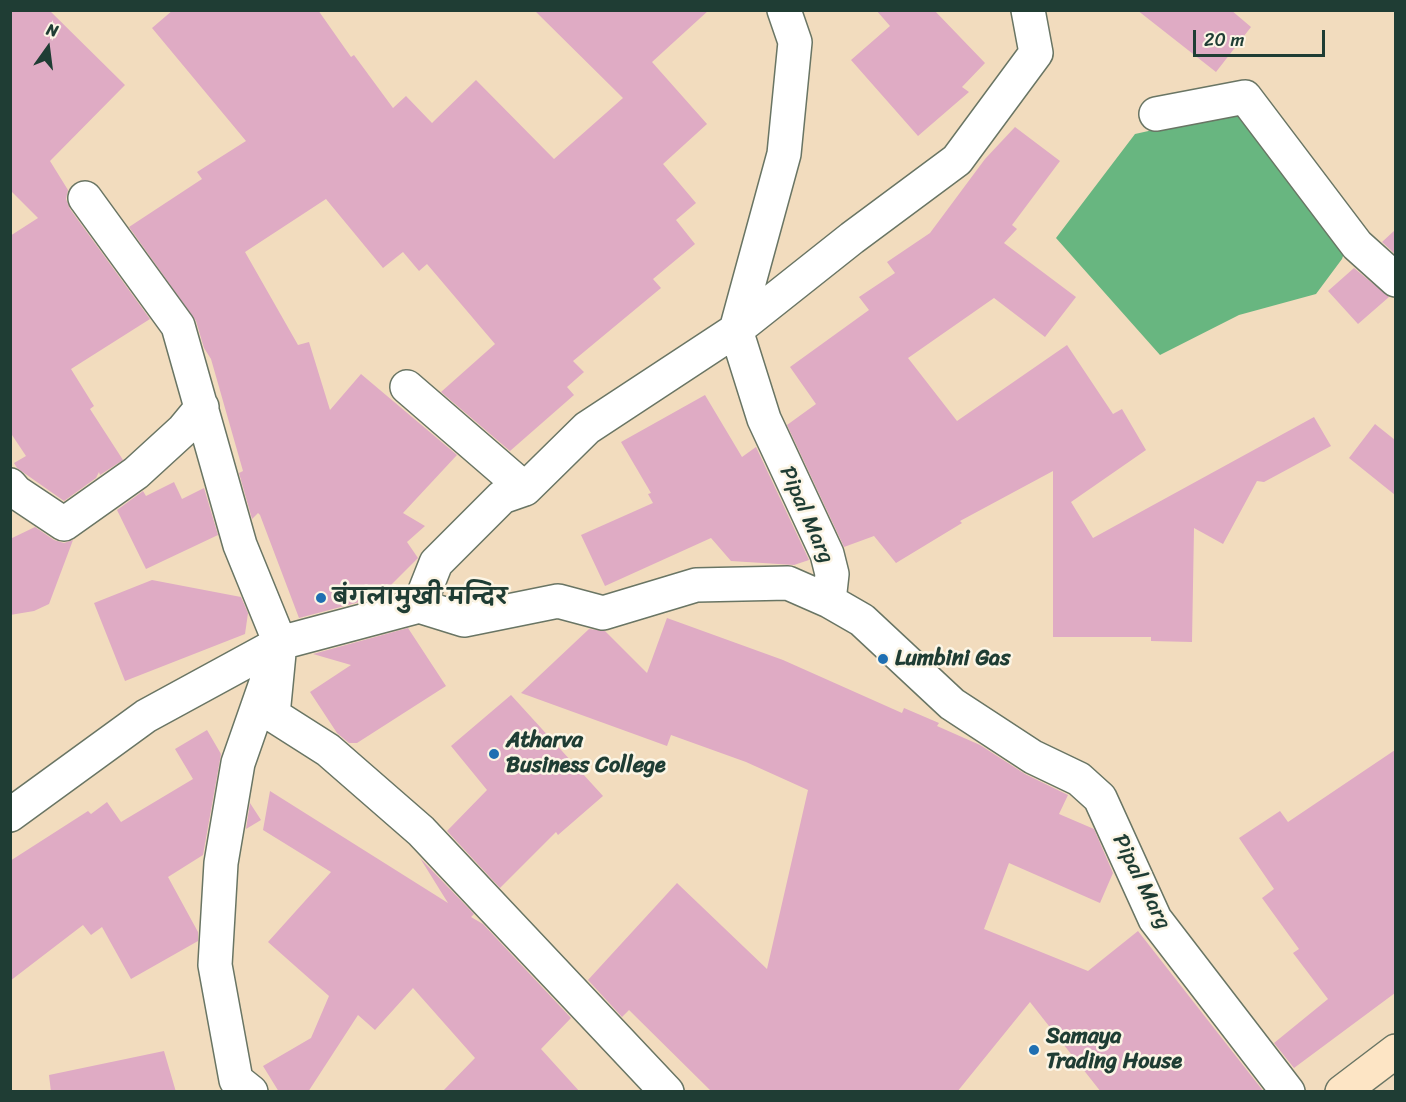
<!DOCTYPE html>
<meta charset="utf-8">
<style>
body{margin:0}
#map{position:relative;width:1406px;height:1102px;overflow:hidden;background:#f2dcbe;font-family:Sriracha,sans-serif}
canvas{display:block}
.frame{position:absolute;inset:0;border:12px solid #1f3d34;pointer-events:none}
.north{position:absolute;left:18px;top:18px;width:60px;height:60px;-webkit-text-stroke:4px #fcf5e5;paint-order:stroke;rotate:14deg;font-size:16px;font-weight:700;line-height:24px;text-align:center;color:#1f3d34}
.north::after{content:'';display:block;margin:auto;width:21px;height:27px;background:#1f3d34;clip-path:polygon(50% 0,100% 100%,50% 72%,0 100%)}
.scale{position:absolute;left:1193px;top:30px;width:132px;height:27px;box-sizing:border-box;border:3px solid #1f3d34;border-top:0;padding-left:8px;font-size:18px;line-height:21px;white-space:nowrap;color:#1f3d34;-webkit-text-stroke:4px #fcf5e5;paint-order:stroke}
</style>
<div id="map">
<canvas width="1406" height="1102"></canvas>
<div class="frame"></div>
<div class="north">N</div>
<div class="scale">20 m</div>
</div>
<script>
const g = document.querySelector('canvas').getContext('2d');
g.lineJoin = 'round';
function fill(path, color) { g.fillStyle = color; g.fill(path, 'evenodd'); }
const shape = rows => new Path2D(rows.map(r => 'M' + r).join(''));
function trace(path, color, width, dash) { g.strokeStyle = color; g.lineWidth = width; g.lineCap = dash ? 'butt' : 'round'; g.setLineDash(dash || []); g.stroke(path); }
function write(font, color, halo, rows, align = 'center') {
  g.font = font + ' Sriracha,"Playpen Sans Deva",sans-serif'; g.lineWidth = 5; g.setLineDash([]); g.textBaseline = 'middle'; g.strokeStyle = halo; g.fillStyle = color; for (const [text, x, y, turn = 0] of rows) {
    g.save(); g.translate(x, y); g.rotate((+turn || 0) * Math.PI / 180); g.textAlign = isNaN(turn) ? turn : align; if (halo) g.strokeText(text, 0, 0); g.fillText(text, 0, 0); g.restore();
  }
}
const forest = shape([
 [1265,105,1355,221,1342,259,1316,294,1239,315,1160,355,1056,238,1135,134]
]);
const building = shape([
 [10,10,49,10,125,85,50,161,68,190,66,199,70,209,150,319,71,369,94,406,90,409,123,460,100,475,99,472,96,478,64,501,17,468,14,463,26,456,10,432,10,236,38,218,10,190],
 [173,10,318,10,351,57,354,55,393,108,406,96,432,123,476,80,554,159,623,98,534,10,709,10,652,62,707,124,663,164,696,203,676,220,695,244,653,279,661,288,573,361,584,372,567,387,574,395,510,451,441,392,495,344,427,264,419,271,403,252,383,268,326,199,245,252,298,345,309,342,330,410,361,374,457,455,403,513,425,526,407,542,418,558,384,592,386,595,299,618,260,515,258,513,252,519,239,473,243,471,211,359,204,348,196,321,129,227,202,179,197,172,246,141,152,28],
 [876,10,934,10,985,63,962,87,969,92,918,136,851,60,890,26],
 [1137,10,1231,10,1251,27,1216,72],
 [1015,127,1060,161,1012,225,1017,229,1004,243,1076,297,1045,337,994,298,908,358,957,421,1067,345,1113,414,1122,409,1146,450,1071,502,1093,538,1314,417,1331,446,1264,482,1257,481,1223,544,1194,528,1192,642,1151,641,1151,637,1053,637,1053,471,960,521,962,523,896,563,874,536,844,547,787,425,816,404,790,367,869,310,859,297,895,273,887,262,930,233,985,159],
 [1395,230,1395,254,1382,242],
 [1354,268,1389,297,1358,324,1328,291],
 [705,395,742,457,756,447,809,560,794,565,731,561,711,538,605,586,581,535,653,503,648,494,651,493,621,442],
 [1375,424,1395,440,1395,495,1349,458],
 [174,482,182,499,204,488,218,535,146,569,117,510,143,491,146,496],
 [35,527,54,540,64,543,73,540,49,604,34,611,10,615,10,539],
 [152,580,241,597,248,613,245,634,125,681,94,603],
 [667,618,783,660,902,713,904,708,939,723,937,726,980,745,1025,774,1068,795,1059,814,1094,829,1113,873,1100,903,1009,863,984,929,1088,971,1138,931,1264,1092,1101,1092,1030,1002,957,1092,712,1092,629,1010,622,1017,588,980,677,883,767,969,808,790,746,762,671,735,667,746,521,693,589,629,605,631,647,673],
 [408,628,446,686,357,743,349,743,337,733,310,692,351,665,313,654],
 [511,695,603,796,558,835,556,832,500,888,447,831,487,790,451,746],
 [207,730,221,754,203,855,168,877,198,932,198,941,131,979,102,927,91,935,83,925,10,981,10,861,88,811,91,814,107,802,121,822,193,779,175,749],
 [1395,750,1395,993,1294,1068,1274,1043,1328,999,1293,953,1299,949,1262,898,1274,889,1239,838,1280,811,1288,822],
 [270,791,448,903,420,858,474,914,471,917,483,924,571,1018,541,1049,580,1092,442,1092,475,1058,413,988,375,1030,358,1015,308,1092,279,1092,263,1066,311,1038,329,996,268,942,331,872,263,830],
 [250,803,261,820,246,829],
 [164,1051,176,1092,51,1092,49,1075]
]);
const street = shape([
 [784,10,795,42,784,154,736,330,764,419,827,554,832,574,829,601,862,620,952,704,1033,757,1079,779,1100,798,1155,919,1288,1092],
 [1156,114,1245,97,1357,245,1396,280],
 [407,387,525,489],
 [10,485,16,492,64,524,136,473,183,430,202,407],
 [419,606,436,563,502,497,525,489,587,428,736,330,852,238,957,160,1036,53,1028,10],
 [280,643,273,715,328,750,421,831,667,1092],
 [280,643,419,606,464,620,558,601,603,613,696,585,788,583,829,601],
 [10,815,146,716,280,643,240,545,178,326,85,198],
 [251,1092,236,1080,215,965,221,863,238,763,267,680]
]);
const secondary = shape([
 [1342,1092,1396,1051]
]);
const markers = [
 [321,598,6,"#1f6fb2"],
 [883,659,6,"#1f6fb2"],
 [494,754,6,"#1f6fb2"],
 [1034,1050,6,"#1f6fb2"]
];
const streetNames = [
 ["Pipal Marg",806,515,66],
 ["Pipal Marg",1141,882,63]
];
const poiNames = [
 ["बंगलामुखी मन्दिर",333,598],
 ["Lumbini Gas",895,659],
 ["Atharva",506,741],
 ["Business College",506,766],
 ["Samaya",1046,1037],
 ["Trading House",1046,1062]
];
fill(forest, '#68b680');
fill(building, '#dfabc4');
trace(street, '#697564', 36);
trace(secondary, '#697564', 36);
trace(street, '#fff', 33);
trace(secondary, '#fde5c5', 33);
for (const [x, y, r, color] of markers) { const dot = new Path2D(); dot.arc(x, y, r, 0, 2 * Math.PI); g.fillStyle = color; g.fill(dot); trace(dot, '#fcf5e5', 2); }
write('22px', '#1f3d34', '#fcf5e5', streetNames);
write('bold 22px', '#1f3d34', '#fcf5e5', poiNames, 'left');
</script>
